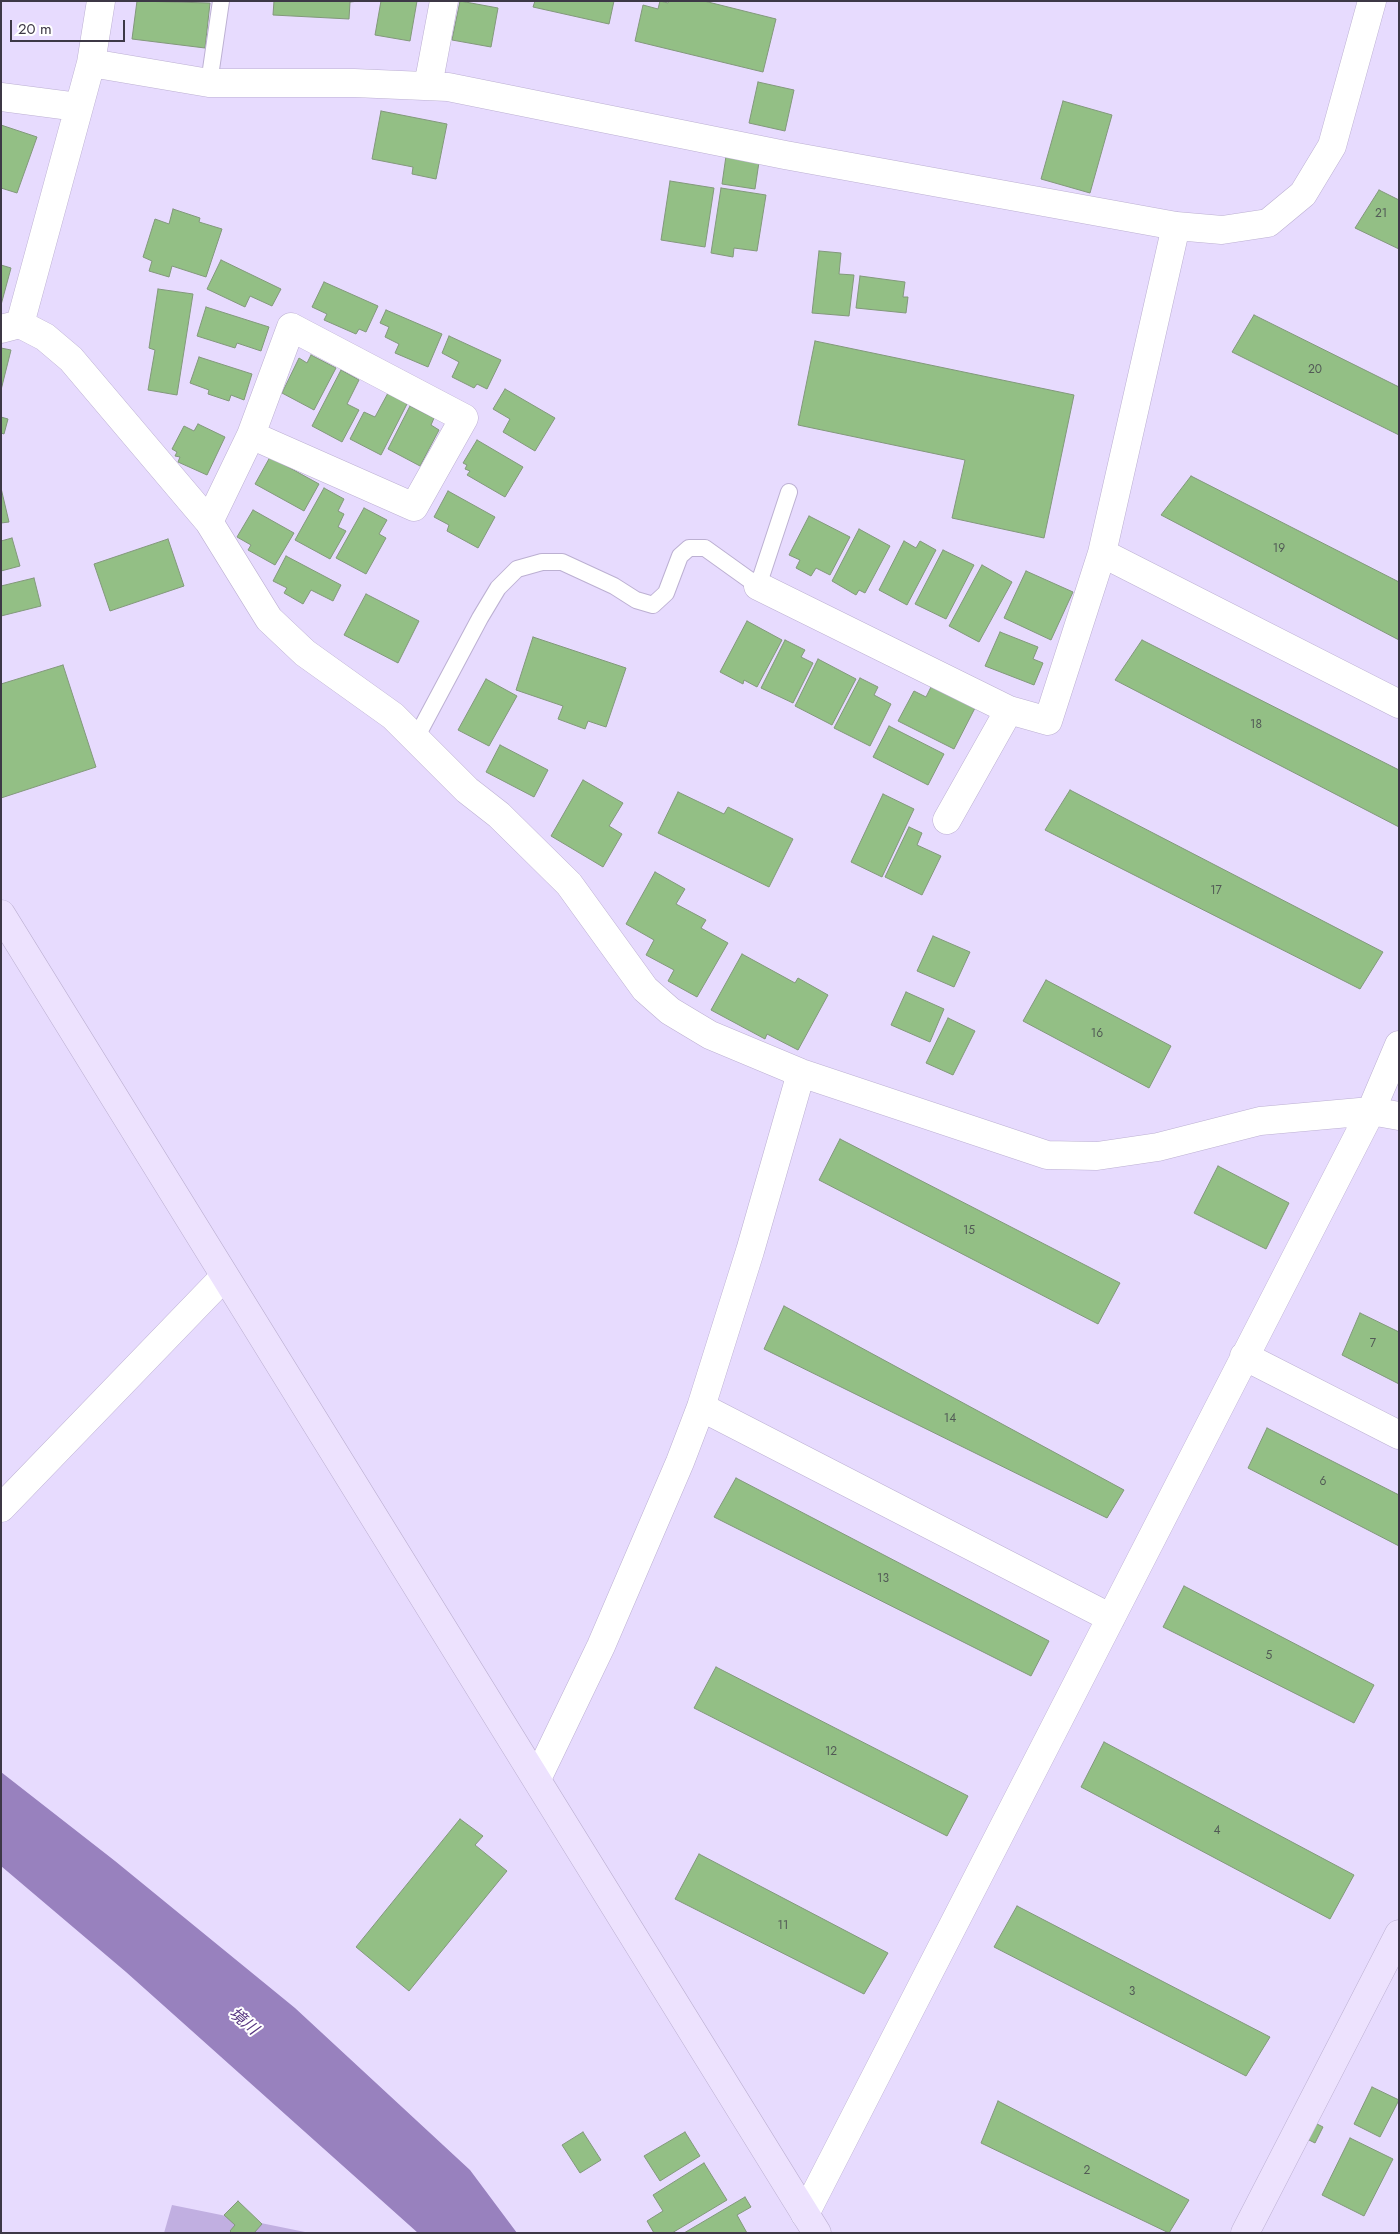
<!DOCTYPE html>
<meta charset="utf-8">
<style>
body{margin:0}
#map{position:relative;width:1400px;height:2234px;overflow:hidden;background:#e7dbfe;font-family:Jost,sans-serif}
canvas{display:block}
.frame{position:absolute;inset:0;border:2px solid #3d3846;pointer-events:none}
.scale{position:absolute;left:10px;top:20px;width:115px;height:22px;box-sizing:border-box;border:2px solid #3d3846;border-top:0;padding-left:6px;font-size:15px;line-height:18px;white-space:nowrap;color:#3d3846;-webkit-text-stroke:4px #fff;paint-order:stroke}
</style>
<div id="map">
<canvas width="1400" height="2234"></canvas>
<div class="frame"></div>
<div class="scale">20 m</div>
</div>
<script>
const g = document.querySelector('canvas').getContext('2d');
g.lineJoin = 'round';
function fill(path, color) { g.fillStyle = color; g.fill(path, 'evenodd'); }
const shape = rows => new Path2D(rows.map(r => 'M' + r).join(''));
function trace(path, color, width, dash) { g.strokeStyle = color; g.lineWidth = width; g.lineCap = dash ? 'butt' : 'round'; g.setLineDash(dash || []); g.stroke(path); }
function write(font, color, halo, rows, align = 'center') {
  g.font = font + ' Jost,"Noto Sans JP",sans-serif'; g.lineWidth = 4; g.setLineDash([]); g.textBaseline = 'middle'; g.strokeStyle = halo; g.fillStyle = color; for (const [text, x, y, turn = 0] of rows) {
    g.save(); g.translate(x, y); g.rotate((+turn || 0) * Math.PI / 180); g.textAlign = isNaN(turn) ? turn : align; if (halo) g.strokeText(text, 0, 0); g.fillText(text, 0, 0); g.restore();
  }
}
const green = shape([
 [172,2205,310,2233,164,2233]
]);
const water = shape([
 [1,1772,115,1861,295,2008,470,2170,517,2233,418,2233,126,1972,1,1866]
]);
const building = shape([
 [137,1,210,3,205,48,132,39,137,1],
 [274,1,359,1,350,2,349,19,273,15,274,1],
 [381,1,417,1,410,41,375,35,381,1],
 [460,1,498,8,491,47,452,40,460,1],
 [535,1,614,1,609,24,533,7,535,1],
 [660,1,668,3,669,1,704,1,776,19,763,72,635,41,643,5,658,9,660,1],
 [758,82,794,90,785,131,749,123,758,82],
 [1063,101,1112,115,1090,193,1041,179,1063,101],
 [381,111,447,124,436,179,412,174,413,167,372,159,381,111],
 [1,125,37,137,17,193,1,188,1,125],
 [726,156,759,162,755,189,722,184,726,156],
 [670,181,714,188,705,247,661,240,670,181],
 [721,188,766,195,757,251,734,248,733,257,711,253,721,188],
 [1379,190,1399,200,1399,249,1355,228,1379,190],
 [173,209,200,218,199,222,222,229,206,277,172,266,169,277,149,271,152,261,143,257,155,219,169,224,173,209],
 [819,251,841,253,839,274,854,275,849,316,812,313,819,251],
 [221,260,281,289,272,306,250,296,245,307,207,289,221,260],
 [1,265,11,268,1,305,1,265],
 [860,276,905,282,903,297,908,297,906,313,856,308,860,276],
 [324,282,378,306,366,332,359,329,356,334,324,320,327,314,312,307,324,282],
 [158,289,193,294,177,395,148,390,155,350,149,348,158,289],
 [206,307,269,327,261,351,237,343,235,348,197,336,206,307],
 [386,310,442,334,428,367,395,353,399,344,385,337,389,327,380,323,386,310],
 [1254,315,1399,387,1399,435,1232,352,1254,315],
 [449,336,501,360,487,389,477,384,474,388,452,377,459,362,442,353,449,336],
 [815,341,1074,395,1044,538,952,518,965,460,798,425,815,341],
 [1,348,11,350,1,390,1,348],
 [311,355,336,368,314,410,282,393,299,358,307,363,311,355],
 [199,357,252,374,244,400,231,395,229,401,208,394,209,390,190,383,199,357],
 [341,370,359,380,347,404,359,410,342,442,312,426,341,370],
 [505,389,555,418,535,451,503,432,510,419,493,409,505,389],
 [388,393,407,404,381,455,350,439,364,412,375,417,388,393],
 [410,406,434,418,431,425,439,430,420,466,388,449,410,406],
 [1,417,8,419,4,434,1,433,1,417],
 [198,424,225,437,207,475,178,462,180,457,175,456,177,452,172,449,184,426,194,431,198,424],
 [477,440,523,467,505,497,467,475,470,471,465,469,467,465,463,463,477,440],
 [270,457,319,484,304,511,255,484,270,457],
 [1191,476,1399,582,1399,640,1161,515,1191,476],
 [1,488,9,522,1,523,1,488],
 [324,488,344,499,338,511,344,514,338,527,346,531,330,559,295,540,324,488],
 [448,491,495,517,478,548,447,531,449,525,434,517,448,491],
 [364,508,387,520,379,534,386,538,366,574,336,558,364,508],
 [253,510,294,533,275,565,248,550,251,545,237,537,253,510],
 [809,516,850,537,830,575,816,568,811,576,796,568,800,560,789,555,809,516],
 [859,529,890,546,865,593,859,590,856,595,832,581,859,529],
 [12,538,20,566,1,571,1,541,12,538],
 [168,539,184,586,110,611,94,564,168,539],
 [904,541,916,548,920,541,936,550,907,605,879,590,904,541],
 [943,550,974,565,946,619,915,604,943,550],
 [286,556,341,585,333,601,311,590,303,604,284,593,287,588,273,581,286,556],
 [982,565,1012,582,979,642,949,626,982,565],
 [1026,571,1073,592,1051,640,1004,618,1026,571],
 [34,578,41,606,1,616,1,586,34,578],
 [366,594,419,621,398,663,344,635,366,594],
 [747,621,782,640,757,687,744,680,743,684,720,672,747,621],
 [1000,632,1038,647,1033,659,1043,663,1034,685,985,666,1000,632],
 [533,637,626,668,606,727,588,721,585,729,558,719,563,706,516,690,533,637],
 [785,640,805,650,801,657,813,663,793,703,761,688,785,640],
 [1142,640,1399,770,1399,827,1115,680,1142,640],
 [818,659,856,679,832,725,795,706,818,659],
 [63,665,96,767,1,798,1,684,63,665],
 [860,678,878,687,874,695,891,704,870,746,834,728,860,678],
 [486,679,517,696,489,746,458,730,486,679],
 [931,687,975,708,954,749,898,721,914,691,926,697,931,687],
 [889,726,944,754,928,785,873,757,889,726],
 [500,745,548,770,534,797,486,772,500,745],
 [583,780,623,803,609,826,622,834,603,867,551,836,583,780],
 [1070,790,1383,952,1360,989,1045,830,1070,790],
 [678,792,724,814,728,807,793,839,769,887,658,833,678,792],
 [883,794,914,809,882,877,851,862,883,794],
 [909,827,922,833,917,845,941,856,922,895,885,877,909,827],
 [655,872,685,889,676,904,706,920,701,928,728,943,697,997,668,981,674,970,646,955,654,940,626,924,655,872],
 [933,936,970,952,954,987,917,971,933,936],
 [742,954,795,983,798,978,828,995,798,1050,767,1034,765,1039,711,1010,742,954],
 [1046,980,1171,1046,1149,1088,1023,1021,1046,980],
 [906,992,944,1009,930,1042,891,1025,906,992],
 [948,1018,975,1031,953,1075,926,1063,948,1018],
 [840,1139,1120,1283,1098,1324,819,1180,840,1139],
 [1218,1166,1289,1203,1266,1249,1194,1213,1218,1166],
 [784,1306,1124,1490,1107,1518,764,1349,784,1306],
 [1360,1313,1399,1332,1399,1384,1342,1355,1360,1313],
 [1267,1428,1399,1495,1399,1546,1248,1468,1267,1428],
 [736,1478,1049,1641,1031,1676,714,1517,736,1478],
 [1184,1586,1374,1685,1354,1723,1163,1627,1184,1586],
 [716,1667,968,1796,947,1836,694,1708,716,1667],
 [1104,1742,1354,1875,1330,1919,1081,1787,1104,1742],
 [460,1819,483,1836,475,1845,507,1871,409,1991,356,1947,460,1819],
 [699,1854,888,1953,864,1994,675,1899,699,1854],
 [1017,1906,1270,2037,1246,2076,994,1947,1017,1906],
 [1372,2087,1399,2100,1380,2137,1354,2124,1372,2087],
 [998,2101,1189,2200,1169,2233,981,2143,998,2101],
 [1315,2123,1323,2127,1315,2143,1307,2139,1315,2123],
 [583,2132,601,2160,580,2173,562,2145,583,2132],
 [685,2132,700,2156,660,2181,644,2156,685,2132],
 [1350,2138,1393,2159,1364,2216,1322,2195,1350,2138],
 [704,2163,727,2200,672,2233,654,2233,647,2221,663,2211,653,2195,704,2163],
 [745,2197,751,2207,737,2215,747,2233,684,2233,745,2197],
 [238,2201,262,2224,254,2233,232,2233,230,2231,235,2225,224,2215,238,2201]
]);
const lane = shape([
 [209,83,221,1],
 [416,738,480,618,498,588,517,569,542,562,562,562,614,586,636,600,653,605,666,593,680,556,689,548,705,548,758,586,789,492]
]);
const street = shape([
 [91,63,209,83,354,83,448,87,785,155,1176,226,1222,230,1268,223,1303,194,1332,146,1372,1],
 [428,86,444,1],
 [1,97,78,107],
 [1176,226,1102,553,1399,704],
 [20,324,91,63,101,1],
 [1,329,20,324,45,337,71,359,209,522,269,619,305,653,393,716,467,790,499,815,569,884,645,989,670,1011,710,1035,801,1073,1047,1155,1097,1156,1158,1147,1260,1121,1371,1111,1399,1116],
 [209,522,251,435,291,327,464,418,414,507,251,435],
 [758,586,1009,710,1048,721,1102,553],
 [947,820,1009,710],
 [1244,1356,1399,1435],
 [701,1407,1111,1618],
 [1,1508,224,1277],
 [537,1779,601,1646,680,1462,701,1407,750,1251,801,1073],
 [805,2214,1371,1111,1399,1045]
]);
const secondary = shape([
 [1,914,817,2233],
 [1245,2233,1399,1934]
]);
const numberNames = [
 ["21",1381,214],
 ["20",1315,370],
 ["19",1279,549],
 ["18",1256,725],
 ["17",1216,891],
 ["16",1097,1034],
 ["15",969,1231],
 ["7",1373,1344],
 ["14",950,1419],
 ["6",1323,1482],
 ["13",883,1579],
 ["5",1269,1656],
 ["12",831,1752],
 ["4",1217,1831],
 ["11",783,1926],
 ["3",1132,1992],
 ["2",1087,2171]
];
const waterNames = [
 ["境川",243,2022,40]
];
fill(green, '#c1afe1');
fill(water, '#9881be');
fill(building, '#93bf85');
trace(building, '#82987b', 1);
trace(lane, '#bcb0d2', 18);
trace(street, '#bcb0d2', 29);
trace(secondary, '#bcb0d2', 29);
trace(lane, '#fff', 16);
trace(street, '#fff', 28);
trace(secondary, '#ede2fe', 28);
write('12px', '#525a56', null, numberNames);
write('italic 16px', '#573681', '#fff', waterNames);
</script>
